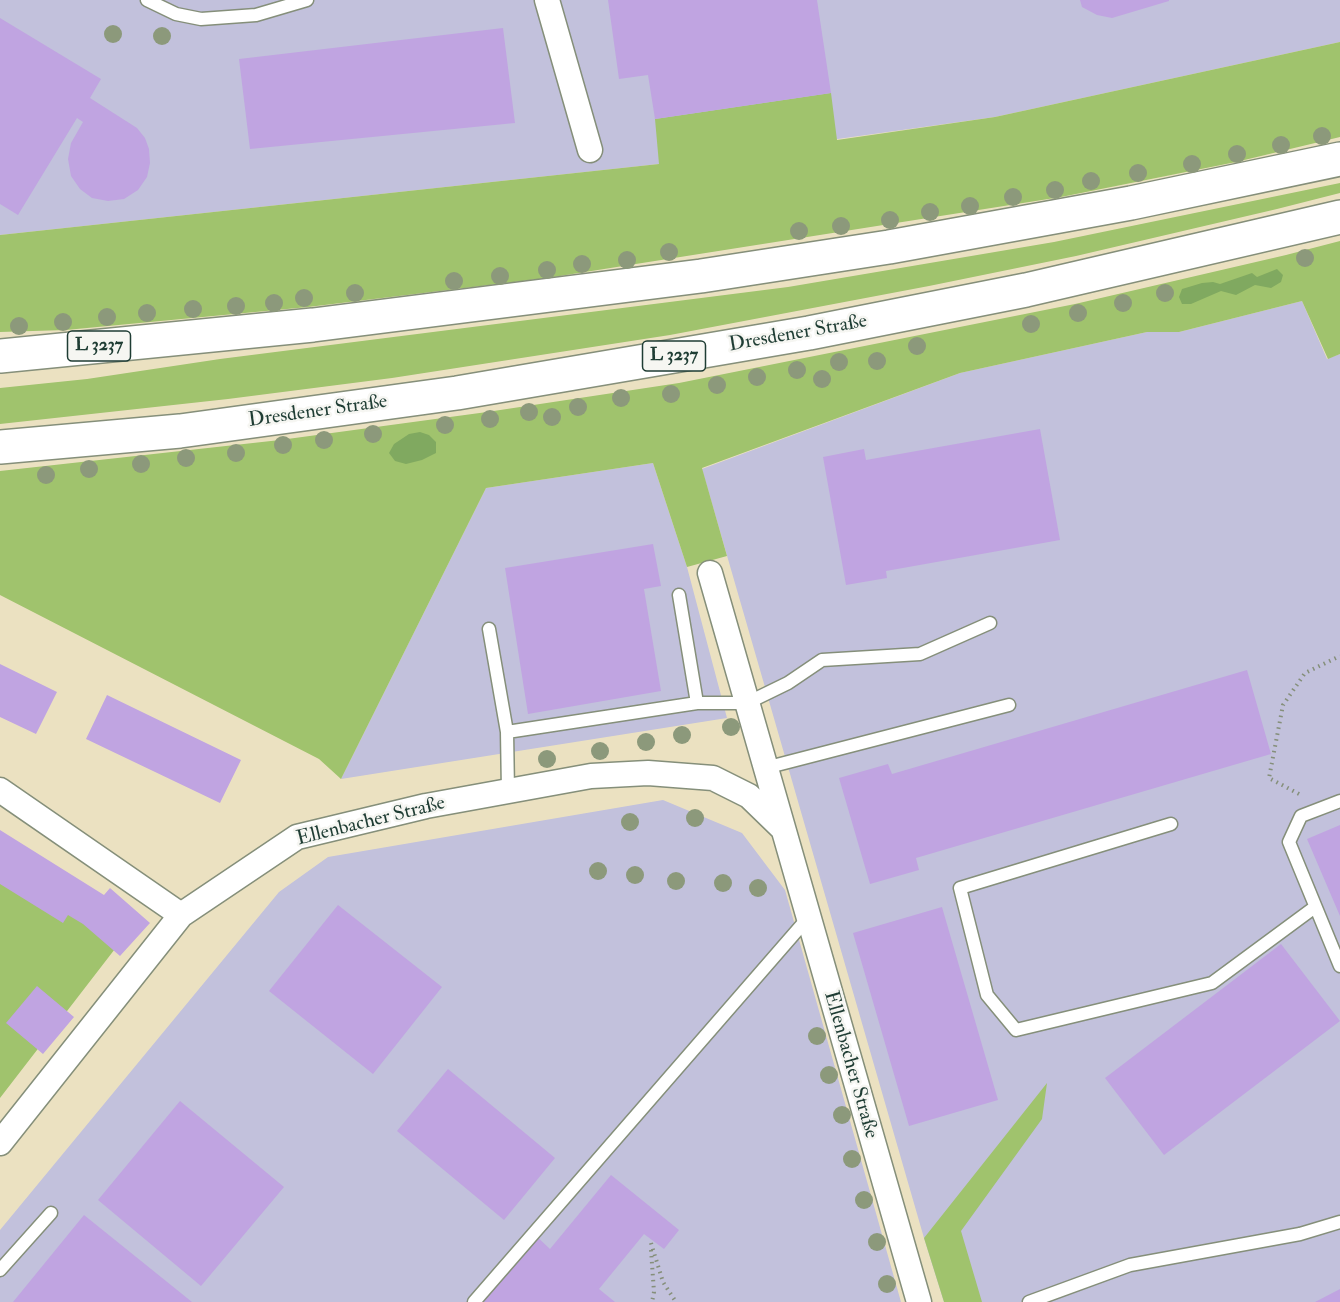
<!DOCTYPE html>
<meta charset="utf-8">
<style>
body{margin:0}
canvas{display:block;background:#ebe1c1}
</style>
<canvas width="1340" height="1302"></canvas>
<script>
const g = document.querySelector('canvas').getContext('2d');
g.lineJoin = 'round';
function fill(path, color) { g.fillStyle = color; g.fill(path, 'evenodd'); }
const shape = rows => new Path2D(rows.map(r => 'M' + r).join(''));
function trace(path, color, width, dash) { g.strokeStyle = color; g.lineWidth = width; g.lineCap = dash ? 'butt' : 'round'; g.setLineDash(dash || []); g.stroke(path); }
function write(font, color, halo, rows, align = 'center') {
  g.font = font + ' "IM FELL Double Pica",serif'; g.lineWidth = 5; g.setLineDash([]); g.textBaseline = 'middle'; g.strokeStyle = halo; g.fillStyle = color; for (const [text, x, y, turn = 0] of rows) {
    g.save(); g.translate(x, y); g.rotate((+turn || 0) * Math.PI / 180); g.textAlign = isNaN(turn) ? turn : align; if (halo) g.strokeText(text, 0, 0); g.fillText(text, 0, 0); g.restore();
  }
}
const industrial = shape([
 [0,0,1340,0,1340,42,995,117,659,164,0,235],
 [1302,301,1327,359,1340,354,1340,1302,944,1302,924,1238,702,469,960,373,1147,332,1179,332],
 [653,463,687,567,727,718,341,779,486,488],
 [663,800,742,833,785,890,901,1302,0,1302,0,1230,279,892,328,857]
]);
const green = shape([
 [1340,42,1340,137,1236,162,1061,197,547,278,308,307,66,330,0,332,0,235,659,164,655,119,831,93,837,140,995,117],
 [1340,183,1340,193,1277,209,1076,256,929,286,670,335,392,378,228,399,0,424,0,388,87,379,220,359,788,287,1054,242],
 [1340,241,1340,354,1328,359,1302,301,1179,332,1147,332,960,373,702,468,727,556,687,567,653,463,486,488,341,779,319,759,0,595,0,471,280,440,487,412,679,383,1075,304,1286,255],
 [0,848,128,932,0,1098],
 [1047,1083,1042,1119,961,1231,982,1302,944,1302,924,1238]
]);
const forest = shape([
 [1277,269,1283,275,1281,282,1271,288,1255,285,1236,295,1221,291,1191,304,1182,304,1179,297,1182,289,1202,283,1213,282,1220,284,1252,273,1257,277],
 [420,432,429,435,436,442,436,453,422,460,406,464,395,461,389,453,394,444,409,434]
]);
const building = shape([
 [608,0,817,0,831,93,655,119,648,75,619,79],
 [1080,0,1169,0,1169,1,1112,18,1097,15,1082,7],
 [0,18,101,79,90,98,137,128,145,138,149,149,150,163,147,177,138,190,124,199,108,201,92,198,80,189,71,176,68,159,71,143,83,122,77,118,18,215,0,204],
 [503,28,515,123,250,149,239,59],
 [1040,429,1060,540,886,571,887,578,846,585,823,457,864,449,866,460],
 [653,544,661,586,644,589,661,691,528,714,505,568],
 [0,664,57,692,36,734,0,717],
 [1247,670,1271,754,916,858,919,870,870,884,839,778,888,764,892,774],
 [107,695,241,760,220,803,86,739],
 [1340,825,1340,916,1307,839],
 [0,830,104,895,110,888,150,923,120,956,83,924,68,915,63,923,0,884],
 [338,905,442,987,373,1074,269,991],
 [942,907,998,1100,909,1126,853,933],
 [1281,944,1340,1021,1164,1155,1105,1078],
 [37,986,74,1017,43,1054,6,1023],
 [448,1069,555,1158,504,1220,397,1131],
 [180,1101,284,1187,201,1286,98,1200],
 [611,1175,679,1230,664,1249,644,1234,599,1289,615,1302,478,1302,534,1234,550,1249],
 [84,1215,192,1302,13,1302],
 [1340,1289,1340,1302,1315,1302]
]);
const path = shape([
 [1299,794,1269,778,1283,705,1305,673,1340,656],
 [651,1243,663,1282,676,1302],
 [651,1250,654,1292,652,1302]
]);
const lane = shape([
 [147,0,176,14,201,19,256,15,307,0],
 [489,629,507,732],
 [697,703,747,703,788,683,822,660,920,654,990,623],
 [765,768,1009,705],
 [508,791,507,732,697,703,679,595],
 [1340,801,1301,816,1289,842,1340,966],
 [1171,824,960,888,987,995,1016,1030,1212,983,1315,907],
 [0,1270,51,1213],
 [474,1302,807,919],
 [1029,1302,1130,1265,1300,1234,1340,1222]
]);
const street = shape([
 [547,0,590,150],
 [710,573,919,1302],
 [0,790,181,915],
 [0,1143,181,915,297,837,426,806,591,776,648,773,713,778,749,796,782,828]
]);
const primary = shape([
 [0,356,313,325,701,276,889,247,1131,203,1340,159],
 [0,447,180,431,457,393,809,333,1026,290,1340,217]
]);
const trees = [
 [113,34],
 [162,36],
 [1322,136],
 [1281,145],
 [1237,154],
 [1192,164],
 [1138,173],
 [1091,181],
 [1055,190],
 [1013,197],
 [970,206],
 [930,212],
 [890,220],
 [841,226],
 [799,231],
 [669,252],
 [1305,258],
 [627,260],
 [582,264],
 [547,270],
 [500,276],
 [454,281],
 [355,293],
 [1165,293],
 [304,298],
 [274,303],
 [1123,303],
 [236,306],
 [193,309],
 [147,313],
 [1078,313],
 [107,317],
 [63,322],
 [1031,324],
 [19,326],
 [917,346],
 [877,361],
 [839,362],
 [797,370],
 [757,377],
 [822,379],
 [717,385],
 [671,394],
 [621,398],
 [578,407],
 [529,412],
 [552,417],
 [490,419],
 [445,425],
 [373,434],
 [324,440],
 [283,445],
 [236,453],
 [186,458],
 [141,464],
 [89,469],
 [46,475],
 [731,727],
 [682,735],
 [646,742],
 [600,751],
 [547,759],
 [695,818],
 [630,822],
 [598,871],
 [635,875],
 [676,881],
 [723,883],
 [758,888],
 [817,1036],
 [829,1075],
 [842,1115],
 [852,1159],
 [864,1200],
 [877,1242],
 [887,1284]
];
const shields = [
 [99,346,63],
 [674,356,63]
];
const shieldNames = [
 ["L 3237",99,346],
 ["L 3237",674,356]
];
const streetNames = [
 ["Dresdener Straße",798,334,-10],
 ["Dresdener Straße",318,412,-8],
 ["Ellenbacher Straße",371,822,-14],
 ["Ellenbacher Straße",850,1065,74]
];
fill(industrial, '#c2c1dc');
fill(green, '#a0c36d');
fill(forest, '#80a960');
fill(building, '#c0a4e1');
trace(lane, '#858f7a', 15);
trace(street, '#858f7a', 27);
trace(primary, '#858f7a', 36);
trace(path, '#858f7a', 4, [1.5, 4.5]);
trace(lane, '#fff', 12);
trace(street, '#fff', 24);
trace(primary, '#fff', 33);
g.fillStyle = '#8c997b';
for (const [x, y] of trees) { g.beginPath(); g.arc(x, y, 9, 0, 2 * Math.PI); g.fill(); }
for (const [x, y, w] of shields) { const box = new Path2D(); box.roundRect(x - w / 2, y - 15, w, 30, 4.5); g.fillStyle = '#f6f6f2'; g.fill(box); trace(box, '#1f3d34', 1.5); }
write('bold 18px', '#1f3d34', null, shieldNames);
write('20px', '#1f3d34', '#f6f6f2', streetNames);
</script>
